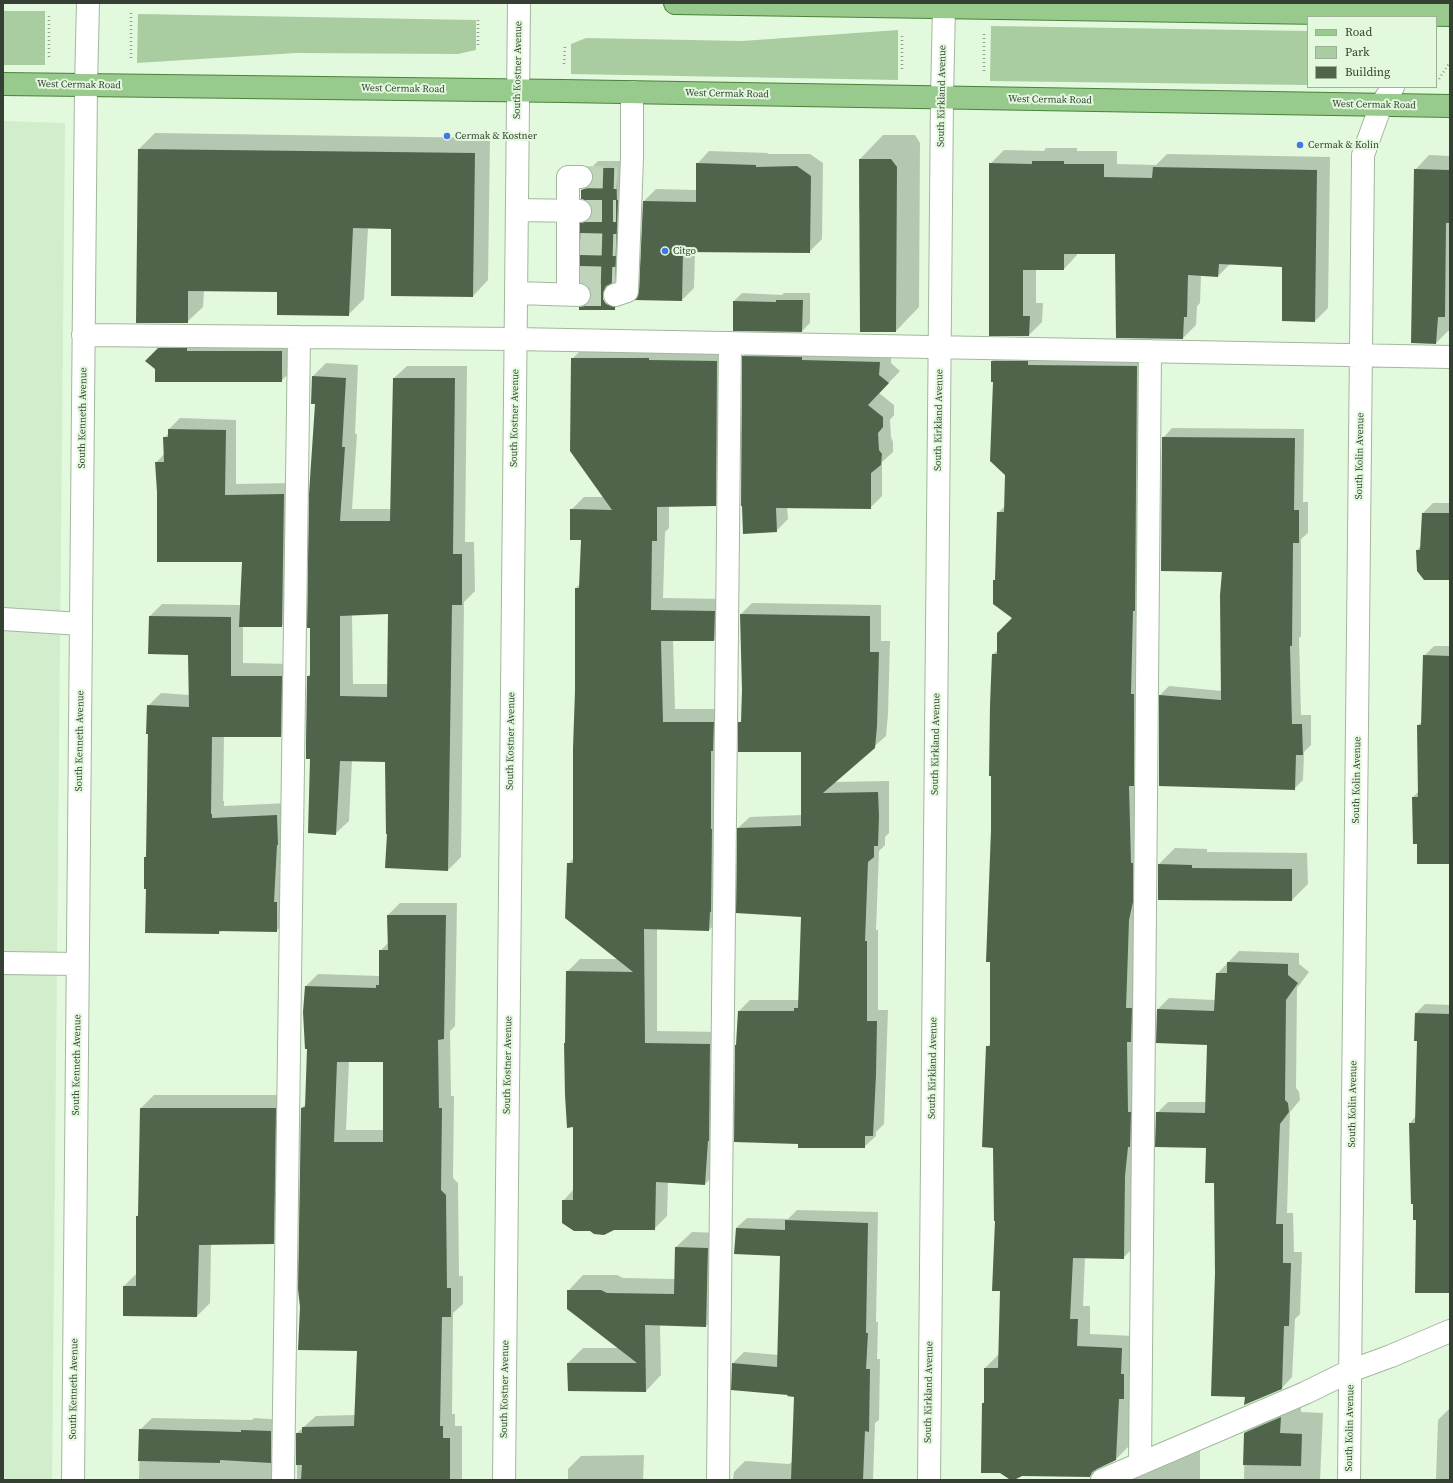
<!DOCTYPE html>
<style>
body{margin:0}
#map{position:relative;width:1453px;height:1483px;overflow:hidden;background:#e2f9dd;font-family:"Source Serif 4",serif}
canvas{display:block}
.frame{position:absolute;inset:0;border:4px solid #363f34;pointer-events:none}
.legend{position:absolute;left:1307px;top:16px;width:130px;height:72px;box-sizing:border-box;background:#e2f9dd;border:1px solid #9daf99;margin:0;padding:5px 7px;list-style:none;font-size:12px;color:#363f34}
.legend li{display:flex;align-items:center;gap:8px;height:20px}
.legend b{width:20px;border:1px solid #9daf99}
</style>
<div id="map">
<canvas width="1453" height="1483"></canvas>
<div class="frame"></div>
<ul class="legend">
<li><b style="height:5px;background:#98ca8d"></b>Road</li>
<li><b style="height:11px;background:#a9cda1"></b>Park</li>
<li><b style="height:11px;background:#50644c"></b>Building</li>
</ul>
</div>
<script>
const g = document.querySelector('canvas').getContext('2d');
g.lineJoin = 'round';
function fill(path, color) { g.fillStyle = color; g.fill(path, 'evenodd'); }
const shape = rows => new Path2D(rows.map(r => 'M' + r).join(''));
function trace(path, color, width, dash) { g.strokeStyle = color; g.lineWidth = width; g.lineCap = dash ? 'butt' : 'round'; g.setLineDash(dash || []); g.stroke(path); }
function write(font, color, halo, rows, align = 'center') {
  g.font = font + ' "Source Serif 4",serif'; g.lineWidth = 4; g.setLineDash([]); g.textBaseline = 'middle'; g.strokeStyle = halo; g.fillStyle = color; for (const [text, x, y, turn = 0] of rows) {
    g.save(); g.translate(x, y); g.rotate((+turn || 0) * Math.PI / 180); g.textAlign = isNaN(turn) ? turn : align; if (halo) g.strokeText(text, 0, 0); g.fillText(text, 0, 0); g.restore();
  }
}
const built = shape([
 [3,121,65,123,52,1480,3,1480]
]);
const green = shape([
 [3,11,45,11,45,65,3,65],
 [138,14,476,20,476,50,458,54,296,53,137,63],
 [991,26,1308,31,1308,85,990,81],
 [898,30,898,80,571,74,571,44,586,38,742,41]
]);
const shadow = shape([
 [155,133,490,138,488,280,473,296,392,228,368,228,364,299,348,315,278,291,204,291,203,307,187,322,139,149],
 [883,135,915,135,920,143,919,307,896,331,859,208,860,159],
 [1046,148,1077,148,1077,151,1117,151,1117,164,1156,165,1167,154,1330,157,1328,308,1315,321,1283,266,1230,264,1218,276,1201,275,1200,303,1197,306,1196,325,1183,338,1116,253,1077,253,1077,255,1064,269,1036,269,1036,303,1043,303,1042,322,1029,335,990,335,990,164,1004,150,1044,151],
 [709,151,768,153,768,154,810,154,823,163,822,239,809,252,695,251,694,288,682,300,640,292,644,201,656,189,697,190,697,164],
 [1429,155,1450,156,1450,331,1448,331,1436,343,1415,170],
 [598,161,624,161,622,273,610,284,611,291,622,302,614,309,580,308,587,300,591,299,592,296,582,224,589,216,592,215,592,205,582,190,590,182,593,181,593,171,591,168],
 [601,295,607,303,605,303,600,296],
 [742,293,782,295,784,293,810,293,810,323,802,331,734,330,734,301],
 [172,335,295,338,295,368,281,381,156,369,147,361],
 [755,345,891,350,891,363,900,371,879,393,894,405,894,415,890,420,891,437,893,442,893,452,882,462,882,496,870,508,787,507,788,519,776,531,743,356],
 [585,346,730,348,728,493,715,506,669,506,669,528,665,532,663,598,727,599,727,627,714,640,673,640,675,709,726,709,722,917,709,930,657,928,657,1031,723,1032,718,1171,705,1184,668,1181,667,1216,654,1229,563,1201,574,1189,574,1126,567,972,580,959,618,959,568,864,574,858,576,588,580,584,582,539,571,510,584,497,604,497,572,359],
 [1005,348,1150,353,1136,1245,1123,1258,1085,1257,1083,1306,1090,1306,1090,1334,1135,1336,1129,1446,1116,1459,1099,1467,1090,1476,983,1403,985,1401,985,1368,998,1355,1000,1355,1001,1290,996,1220,994,1147,987,1047,991,1043,993,654,998,650,1013,618,994,581,996,578,998,513,1005,506,1006,475,992,361],
 [326,363,358,365,355,434,357,434,352,509,392,509,394,378,407,366,467,366,465,542,474,542,475,591,464,602,461,857,448,870,388,833,386,761,352,760,349,821,336,833,311,758,308,676,311,673,316,404,313,376],
 [389,613,388,684,353,684,352,614],
 [180,418,236,420,236,484,295,483,293,615,282,626,243,626,243,663,294,664,293,723,280,736,224,736,223,801,224,801,224,806,289,803,289,919,276,931,222,930,219,933,147,888,145,858,147,855,148,706,161,693,189,695,189,654,150,616,162,604,241,605,243,561,158,492,156,463,164,454,164,438,169,433,169,429],
 [1172,428,1304,429,1303,502,1308,502,1308,533,1301,539,1301,636,1299,638,1301,715,1311,715,1311,745,1304,752,1303,780,1294,789,1160,695,1169,686,1222,691,1223,571,1163,438],
 [1433,503,1450,503,1450,579,1417,550,1421,546,1423,513],
 [752,603,881,605,881,641,890,641,888,714,886,736,834,782,889,781,889,833,885,837,885,845,879,851,876,930,878,930,878,1010,888,1010,884,1124,876,1132,876,1136,864,1147,739,1011,750,1000,799,1000,802,916,738,828,750,817,802,815,802,751,740,722,742,720,743,690,741,614],
 [1434,646,1450,646,1450,863,1418,843,1413,797,1419,791,1418,725,1422,722,1424,656],
 [1175,848,1207,849,1207,852,1307,853,1308,884,1292,900,1159,864],
 [400,903,457,903,455,1026,450,1031,451,1096,454,1096,453,1178,458,1183,459,1276,463,1276,463,1304,453,1313,452,1414,455,1414,455,1426,462,1426,462,1480,297,1480,297,1433,316,1416,355,1415,358,1350,301,1307,302,1108,306,1104,308,1048,304,1012,306,986,318,974,380,976,380,951,389,942,388,915],
 [349,1061,384,1061,384,1130,346,1130],
 [1239,951,1299,953,1299,964,1309,972,1297,988,1296,1088,1299,1092,1300,1100,1290,1112,1287,1213,1293,1213,1294,1252,1302,1252,1300,1314,1295,1319,1292,1377,1281,1389,1216,1273,1215,1182,1207,1147,1157,1113,1168,1102,1207,1102,1208,1044,1158,1009,1169,998,1215,1000,1217,974],
 [1425,1004,1450,1005,1450,1292,1417,1219,1410,1123,1416,1116,1418,1040,1416,1013],
 [154,1095,288,1095,286,1230,273,1243,211,1244,210,1303,197,1316,124,1315,124,1286,137,1273,137,1216,139,1214,141,1108],
 [797,1210,878,1212,876,1322,878,1322,877,1359,880,1359,879,1420,875,1423,873,1480,733,1480,734,1472,745,1461,789,1464,792,1462,795,1396,733,1363,744,1352,779,1355,781,1255,736,1228,747,1218,788,1219],
 [692,1232,723,1233,721,1311,706,1326,660,1325,661,1375,646,1391,568,1363,583,1348,619,1348,568,1291,583,1275,617,1275,623,1278,676,1279,676,1247],
 [1301,1397,1301,1412,1323,1413,1320,1480,1244,1480,1245,1433,1266,1412],
 [1450,1408,1450,1480,1436,1480,1438,1420],
 [152,1418,252,1420,254,1418,283,1420,283,1480,139,1480,140,1430],
 [1200,1436,1200,1480,1097,1480],
 [644,1455,643,1480,568,1480,568,1469,581,1456]
]);
const building = shape([
 [138,149,475,153,473,297,391,296,391,229,353,228,349,316,277,315,277,292,188,291,188,323,136,323],
 [859,159,891,159,897,167,896,332,860,332],
 [1032,161,1064,161,1064,164,1104,164,1104,177,1152,178,1153,167,1317,170,1315,322,1282,321,1282,267,1219,264,1218,277,1188,275,1187,317,1184,317,1183,339,1116,338,1115,254,1064,254,1064,270,1023,270,1023,316,1030,316,1029,336,989,336,989,163,1032,164],
 [696,163,756,165,756,167,797,166,811,176,810,253,683,252,682,301,634,300,637,298,639,291,643,201,696,202],
 [589,168,616,168,617,200,618,200,615,282,606,286,603,293,603,299,606,304,615,307,615,310,579,310,579,307,585,306,589,302,591,296,590,289,586,285,580,283,580,223,586,222,590,218,592,211,591,205,587,201,581,199,581,190,588,188,592,183,593,177,592,171],
 [1414,169,1450,170,1450,223,1446,223,1445,317,1438,317,1436,344,1411,343],
 [776,300,803,300,802,332,733,331,733,301,776,302],
 [158,348,187,348,187,351,282,351,282,382,155,382,155,369,145,361],
 [742,356,802,357,802,360,880,362,879,375,889,383,868,405,883,417,883,427,878,433,879,450,882,454,881,465,871,473,871,509,776,508,777,532,743,534,742,506,741,506],
 [571,358,649,358,649,360,717,361,716,506,657,507,657,541,652,541,651,610,715,611,714,641,661,641,663,722,714,722,713,751,711,751,711,829,712,829,711,912,710,912,709,931,644,929,645,1043,710,1044,709,1141,708,1141,705,1185,656,1182,655,1230,614,1230,604,1235,594,1234,590,1231,574,1231,562,1223,562,1200,573,1200,573,1127,567,1128,565,1095,564,1043,565,1043,566,971,633,972,565,918,567,863,573,863,573,748,575,691,575,588,579,588,581,540,570,540,570,509,612,510,570,451],
 [991,361,1028,361,1028,365,1137,366,1135,611,1133,611,1131,694,1134,694,1134,786,1129,786,1131,863,1133,863,1133,902,1129,920,1127,980,1126,1008,1132,1008,1131,1042,1127,1042,1128,1112,1131,1112,1130,1147,1128,1147,1125,1176,1124,1259,1073,1258,1070,1319,1078,1319,1077,1346,1122,1348,1121,1374,1124,1374,1124,1399,1119,1399,1116,1460,1097,1469,1092,1472,1090,1477,1022,1476,1016,1479,1009,1479,1000,1473,981,1473,982,1403,984,1403,984,1368,998,1368,1000,1291,992,1291,995,1221,994,1221,993,1148,982,1147,986,1046,990,1046,990,962,986,962,991,830,991,776,989,776,990,705,992,654,997,654,997,633,1012,618,993,604,993,580,995,580,997,512,1004,512,1005,475,990,461,993,382,991,382],
 [312,376,346,378,342,447,345,447,340,521,390,521,393,378,455,378,453,554,462,554,462,605,452,605,448,871,385,868,387,834,386,834,385,762,340,761,336,835,308,833,310,759,306,759,306,743,307,676,310,676,310,628,307,628,309,494,315,404,311,404],
 [388,614,387,697,340,696,340,616],
 [168,429,226,430,225,495,284,494,282,627,239,627,242,562,157,562,157,492,155,462,164,462,163,437,168,437],
 [1162,437,1295,438,1294,510,1299,510,1299,543,1293,543,1292,646,1290,646,1292,724,1302,724,1303,755,1296,755,1295,790,1159,786,1159,695,1221,700,1220,595,1222,572,1161,571],
 [1422,513,1450,513,1450,580,1424,580,1417,571,1416,550,1420,550],
 [740,614,870,616,870,652,879,652,877,726,875,748,823,793,878,792,879,816,878,846,874,846,874,857,868,862,865,941,867,941,867,1021,877,1021,876,1075,873,1136,865,1136,865,1148,798,1148,798,1144,734,1142,735,1045,736,1045,738,1011,794,1011,794,1008,798,1008,801,917,736,913,737,828,801,826,801,752,738,752,738,722,741,722,742,690],
 [149,616,231,617,231,676,282,676,281,737,212,737,211,814,212,814,212,818,277,815,278,845,277,845,274,902,277,902,277,932,219,931,219,934,145,933,146,889,144,889,144,857,146,857,148,734,146,734,147,705,189,707,188,655,148,654],
 [1423,655,1450,656,1450,864,1417,864,1417,844,1413,844,1412,797,1418,797,1417,725,1421,725],
 [1158,864,1192,865,1192,868,1292,869,1292,901,1158,900],
 [387,915,446,915,444,1039,438,1040,439,1108,442,1108,441,1190,446,1195,447,1288,451,1288,451,1317,442,1317,440,1426,443,1426,443,1438,450,1438,450,1480,301,1480,302,1465,296,1465,296,1433,302,1433,302,1427,354,1426,357,1351,298,1350,300,1307,298,1289,301,1108,305,1107,307,1049,305,1049,303,1012,305,986,376,988,376,985,379,985,379,950,388,950],
 [337,1062,383,1062,383,1142,334,1142],
 [1227,962,1288,964,1288,975,1298,983,1286,1000,1285,1100,1288,1103,1289,1112,1280,1124,1276,1224,1283,1224,1283,1263,1291,1263,1289,1326,1284,1326,1282,1389,1244,1405,1245,1397,1211,1396,1215,1273,1214,1183,1205,1183,1206,1148,1155,1147,1156,1112,1205,1113,1207,1045,1156,1043,1157,1009,1214,1011,1216,973,1227,973],
 [1415,1013,1450,1014,1450,1293,1415,1293,1416,1220,1413,1220,1413,1204,1411,1204,1409,1123,1415,1123,1417,1041,1414,1041],
 [140,1108,276,1108,274,1244,199,1245,197,1317,123,1316,123,1286,136,1286,136,1216,138,1216],
 [785,1220,868,1223,866,1333,868,1333,866,1369,870,1369,869,1432,865,1431,863,1480,791,1480,794,1397,787,1396,788,1395,731,1390,732,1363,777,1367,780,1256,734,1254,736,1228,785,1230],
 [675,1247,708,1248,706,1327,645,1325,646,1392,568,1391,567,1363,637,1363,567,1309,567,1290,601,1290,607,1293,674,1294],
 [1281,1417,1280,1433,1302,1434,1301,1466,1243,1465,1244,1433],
 [139,1429,241,1432,241,1430,271,1431,271,1463,220,1460,220,1463,138,1461]
]);
const minorTunnel = shape([
 [581,177,617,178],
 [580,211,616,211],
 [580,244,616,245],
 [579,277,615,278],
 [579,295,615,295]
]);
const path = shape([
 [478,45,478,17],
 [49,57,49,15],
 [131,58,131,12],
 [564,64,565,46],
 [902,69,902,34],
 [984,71,984,34],
 [1439,79,1450,62]
]);
const minor = shape([
 [517,210,580,211],
 [516,293,579,295],
 [568,294,568,177,581,177],
 [615,295,627,291,632,158,632,92],
 [83,335,515,339,1450,357],
 [3,619,81,624],
 [3,963,77,964],
 [1140,1464,1150,351],
 [73,1480,86,85,88,3],
 [283,1480,299,337],
 [504,1480,519,3],
 [718,1480,730,343],
 [929,1480,942,98,944,7],
 [1102,1480,1305,1393,1350,1371,1391,1356,1450,1331],
 [1349,1480,1363,160,1363,155,1381,105,1393,87]
]);
const major = shape([
 [675,3,1450,15],
 [3,84,563,91,1450,106]
]);
const markers = [
 [447,136,4,"#4376e7"],
 [1300,145,4,"#4376e7"],
 [665,251,4,"#4376e7"]
];
const streetNames = [
 ["South Kostner Avenue",518,70,-89],
 ["West Cermak Road",79,85,1],
 ["West Cermak Road",403,89,1],
 ["West Cermak Road",727,94,1],
 ["South Kirkland Avenue",942,96,-89],
 ["West Cermak Road",1050,100,1],
 ["West Cermak Road",1374,105,1],
 ["South Kenneth Avenue",83,418,-89],
 ["South Kostner Avenue",515,418,-89],
 ["South Kirkland Avenue",939,420,-89],
 ["South Kolin Avenue",1360,456,-89],
 ["South Kenneth Avenue",80,741,-89],
 ["South Kostner Avenue",511,741,-89],
 ["South Kirkland Avenue",936,744,-89],
 ["South Kolin Avenue",1357,780,-89],
 ["South Kenneth Avenue",77,1065,-89],
 ["South Kostner Avenue",508,1065,-89],
 ["South Kirkland Avenue",933,1068,-89],
 ["South Kolin Avenue",1353,1104,-89],
 ["South Kenneth Avenue",74,1389,-89],
 ["South Kostner Avenue",505,1389,-89],
 ["South Kirkland Avenue",929,1392,-89],
 ["South Kolin Avenue",1350,1428,-89]
];
const poiNames = [
 ["Cermak & Kostner",455,136],
 ["Cermak & Kolin",1308,145],
 ["Citgo",673,251]
];
fill(built, '#d2edcc');
fill(green, '#a9cda1');
fill(shadow, '#0003');
fill(building, '#50644c');
trace(minorTunnel, '#c0d4bb', 22, [22, 11]);
trace(minor, '#a2b89d', 24);
trace(major, '#4a823c', 24);
trace(path, '#90a08c', 2.5, [1, 3]);
trace(minor, '#fff', 22);
trace(major, '#98ca8d', 22);
for (const [x, y, r, color] of markers) { const dot = new Path2D(); dot.arc(x, y, r, 0, 2 * Math.PI); g.fillStyle = color; g.fill(dot); trace(dot, '#e2f9dd', 1.5); }
write('10px', '#363f34', '#e2f9dd', streetNames);
write('10px', '#363f34', '#e2f9dd', poiNames, 'left');
</script>
